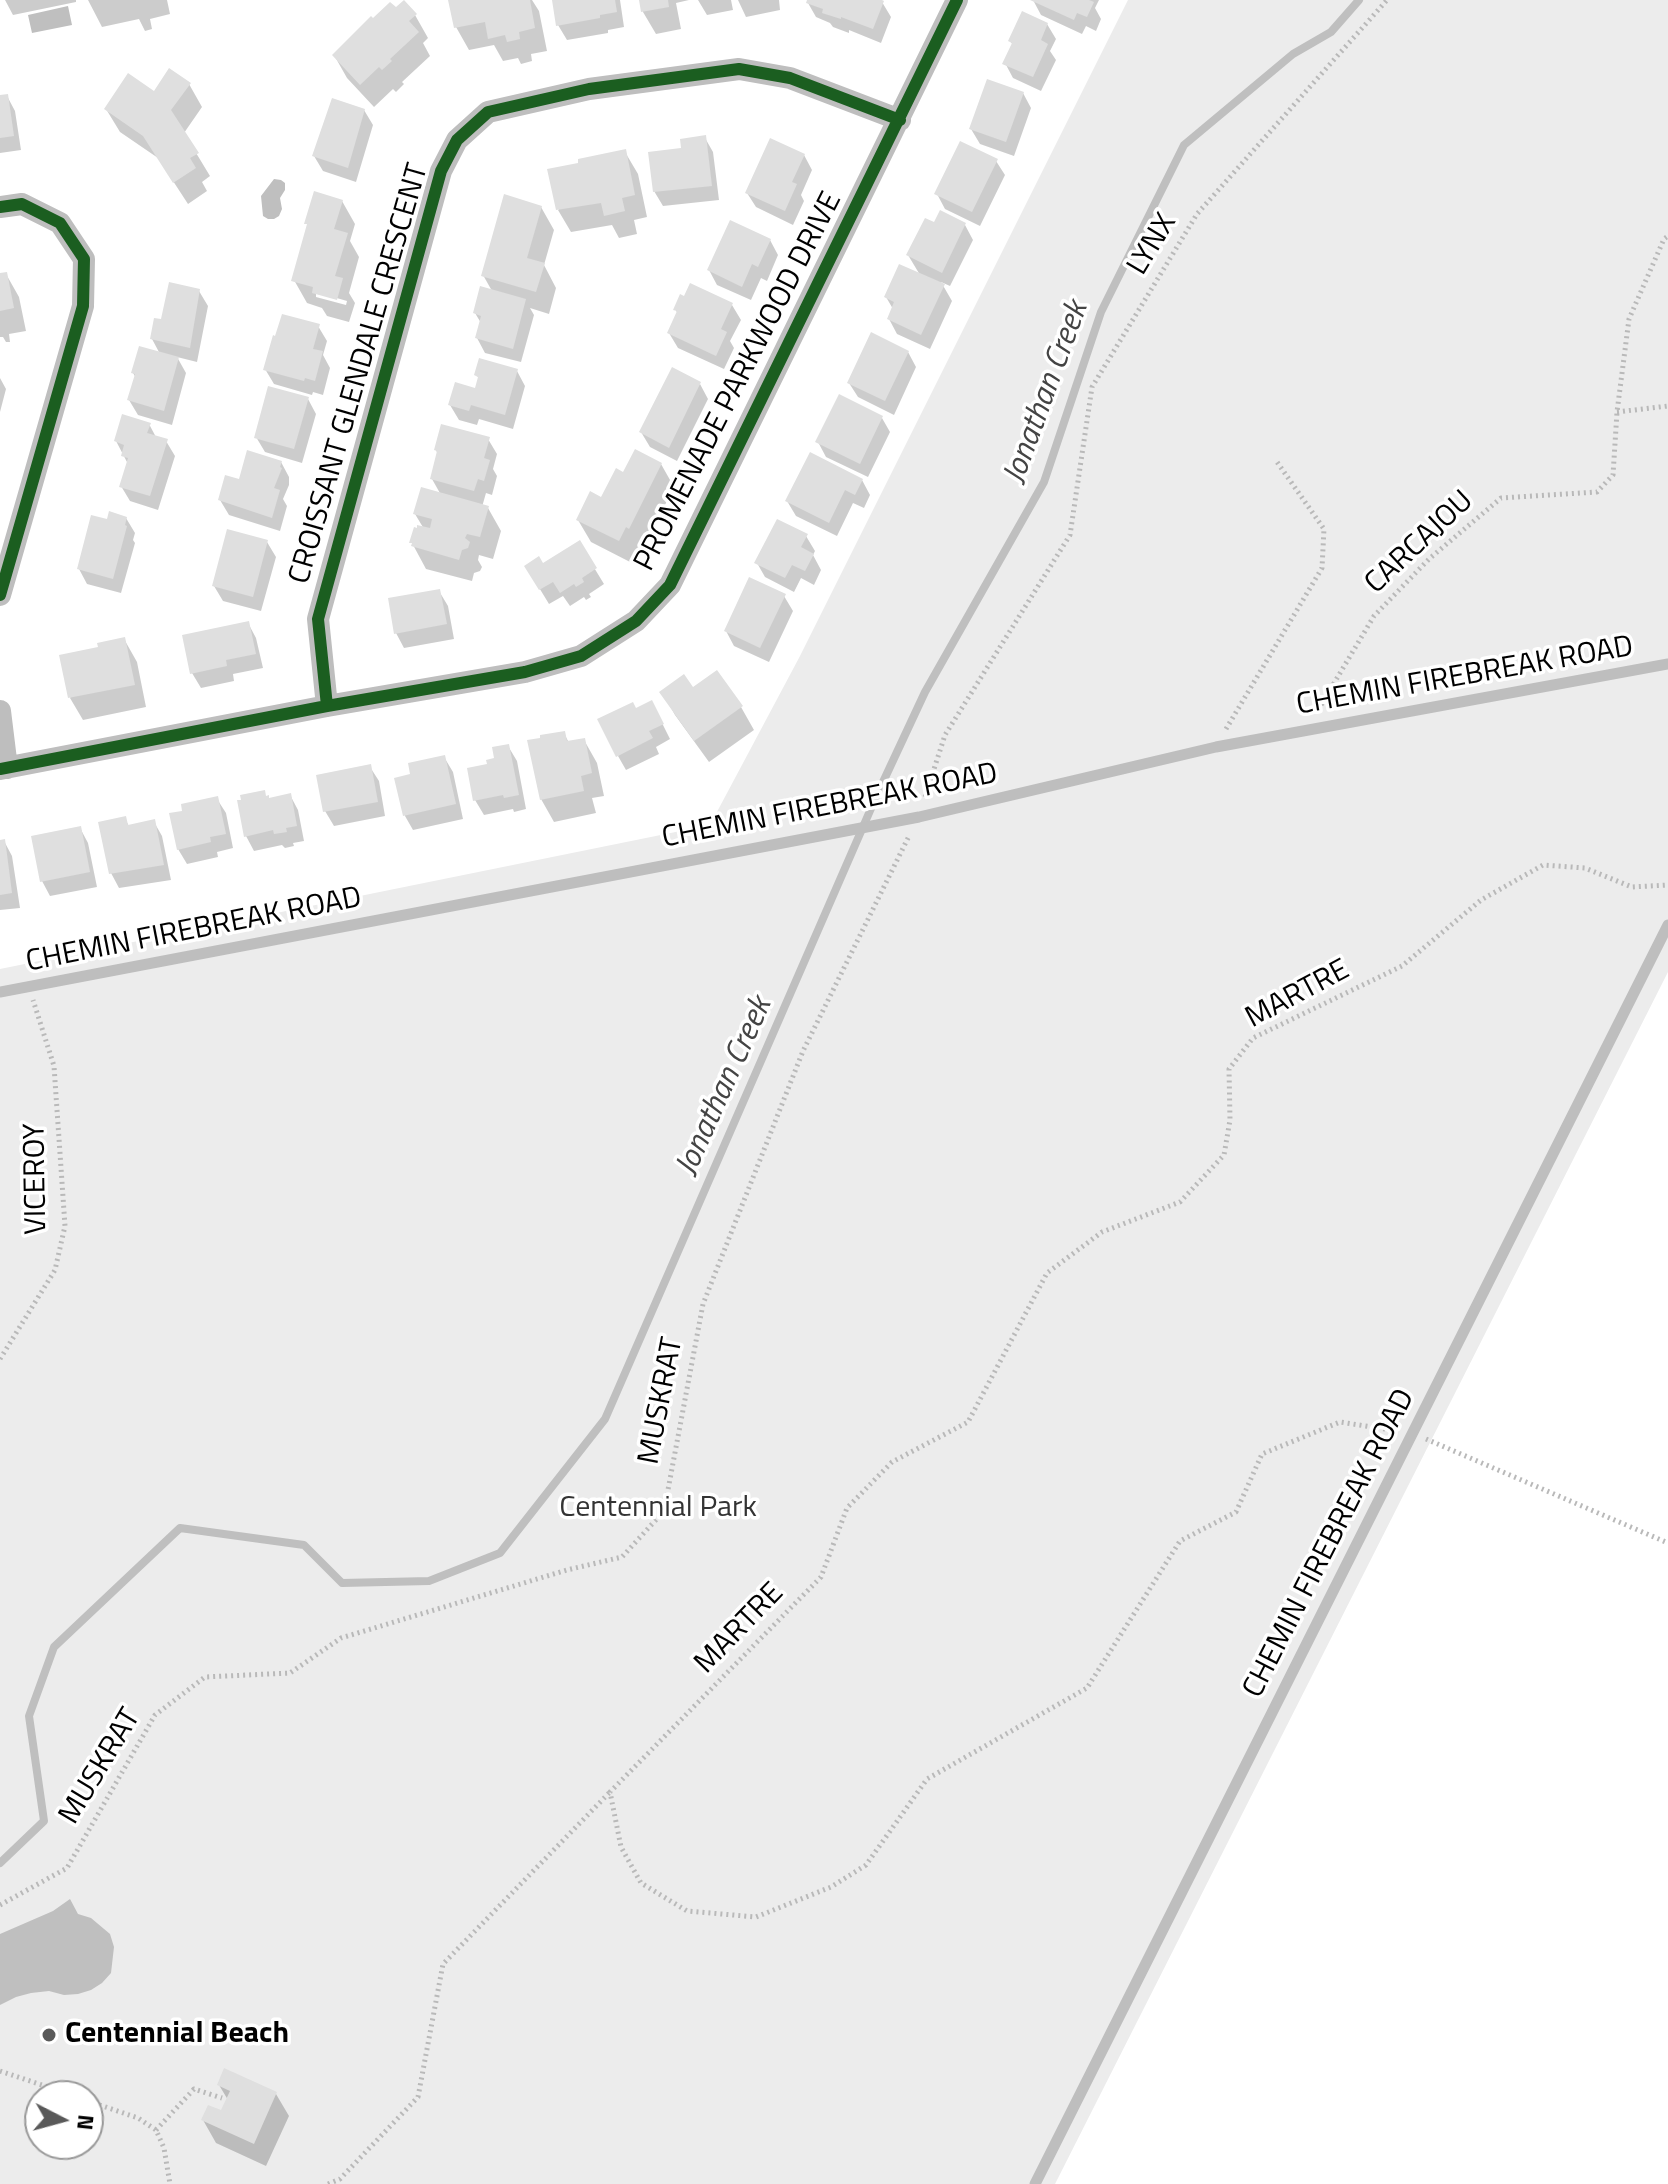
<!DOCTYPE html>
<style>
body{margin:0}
#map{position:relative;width:1668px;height:2184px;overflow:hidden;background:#fff;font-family:"Titillium Web",sans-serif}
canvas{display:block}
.north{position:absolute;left:24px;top:2080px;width:80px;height:80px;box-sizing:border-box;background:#fff;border:2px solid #999;border-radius:50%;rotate:96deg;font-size:22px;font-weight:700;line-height:32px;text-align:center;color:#000}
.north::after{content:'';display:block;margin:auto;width:28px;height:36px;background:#595959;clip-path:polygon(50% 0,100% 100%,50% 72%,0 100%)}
</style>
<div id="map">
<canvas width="1668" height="2184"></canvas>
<div class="north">N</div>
</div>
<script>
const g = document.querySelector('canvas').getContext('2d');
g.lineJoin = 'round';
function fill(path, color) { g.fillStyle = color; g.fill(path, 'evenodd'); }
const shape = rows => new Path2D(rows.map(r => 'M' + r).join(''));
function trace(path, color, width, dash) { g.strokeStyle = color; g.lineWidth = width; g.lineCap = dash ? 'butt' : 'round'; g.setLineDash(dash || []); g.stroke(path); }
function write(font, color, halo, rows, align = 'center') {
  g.font = font + ' "Titillium Web",sans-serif'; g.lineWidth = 7; g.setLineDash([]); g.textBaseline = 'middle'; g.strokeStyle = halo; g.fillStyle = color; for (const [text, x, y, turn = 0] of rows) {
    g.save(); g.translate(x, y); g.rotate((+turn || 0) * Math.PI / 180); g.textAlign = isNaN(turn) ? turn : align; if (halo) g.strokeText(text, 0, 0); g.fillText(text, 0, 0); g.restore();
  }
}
const green = shape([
 [1128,0,1668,0,1668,972,1055,2184,0,2184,0,969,710,825,800,656],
 [40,2096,88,2096,88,2144,40,2144]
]);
const water = shape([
 [68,6,72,25,32,33,28,15],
 [274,179,281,180,285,183,285,190,280,198,282,209,279,216,274,219,268,219,263,216,261,196],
 [70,1899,78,1914,91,1918,110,1934,114,1947,111,1973,102,1983,91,1990,78,1994,64,1995,49,1991,31,1993,16,1997,0,2005,0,1934,53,1911]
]);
const shadow = shape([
 [76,0,76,2,13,15,5,0],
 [88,0,167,0,170,14,150,19,152,29,145,31,139,19,102,27],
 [450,0,532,0,539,11,547,51,531,54,532,61,521,64,518,58,503,61,494,45,469,50,456,27],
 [554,0,620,0,624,27,608,30,608,33,567,40,558,25],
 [641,0,689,0,676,3,681,29,656,34,643,12],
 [698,0,731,0,733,10,707,15],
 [738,0,779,0,780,10,746,17],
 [809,0,877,0,882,2,891,17,881,43,849,30,849,33,833,27,830,23,816,17,808,3],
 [1033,0,1099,0,1095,8,1101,19,1096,31,1086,26,1082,34,1041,15],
 [415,15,428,38,423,43,430,56,402,82,404,84,396,92,393,89,374,107,347,78,334,55],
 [1047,24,1056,39,1050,51,1056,60,1041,91,1013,78,1005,63,1013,45,1010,41],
 [189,84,202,107,184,133,210,176,202,182,207,191,188,204,158,158,120,132,106,109],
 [1023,93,1031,108,1014,156,980,144,971,129],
 [7,96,15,111,21,150,0,153,0,97],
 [364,110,373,125,356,182,323,171,314,156],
 [705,138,713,152,719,200,663,206,654,191,683,150],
 [625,152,638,174,647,217,634,220,637,234,619,238,612,225,571,232,558,210],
 [804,155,812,170,801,195,804,201,793,225,756,207,747,193],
 [996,161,1005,175,980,226,945,209,937,194],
 [342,201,355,224,350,241,359,257,349,293,355,303,349,322,327,316,322,308,307,303,294,280,309,227,306,223],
 [316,292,347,301,346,305,316,297],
 [541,207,554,230,544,265,556,288,549,314,530,308,534,315,521,362,485,353,477,338,481,323,475,313,492,291,483,275],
 [935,225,965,225,973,240,950,286,941,282,952,301,930,349,897,334,889,319,893,309,886,297,920,275,908,255],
 [770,240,778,255,767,281,761,278,751,300,717,285,709,270],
 [6,274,19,297,26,331,9,334,10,342,6,342,3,337,0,337,0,275],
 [199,291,208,306,197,362,177,357,186,373,172,425,138,415,129,400,136,378,133,373,160,354,152,339,162,321],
 [732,305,741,320,730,341,734,348,724,369,678,348,669,333,678,314,675,309],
 [318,326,327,341,323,355,330,368,323,395,313,392,312,395,274,384,265,369],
 [908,352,916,367,894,415,858,397,849,383],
 [517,371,525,386,513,429,479,419,477,425,459,420,450,405,476,390,479,380,477,375],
 [0,378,6,389,0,412],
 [700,384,708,399,677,461,650,447,641,432],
 [308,399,316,414,302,463,265,452,256,437],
 [882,418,890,432,868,477,826,457,818,442],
 [149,424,157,439,166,441,175,456,158,510,130,501,121,486,128,464,116,441],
 [488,439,497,454,493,469,497,476,492,495,486,493,482,507,488,508,501,531,493,559,479,555,478,560,482,567,480,571,474,573,472,581,426,569,412,543,424,529,415,514,441,495,432,479,438,455,436,450],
 [281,462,289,477,289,485,283,499,287,506,280,531,229,515,220,500,240,481],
 [661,464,674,487,642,551,639,549,632,563,591,542,578,520,602,499,624,475],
 [862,480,870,495,864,508,853,503,837,536,796,516,787,501],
 [126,518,135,533,133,540,135,543,121,593,87,584,79,569,109,522],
 [806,536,815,551,813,555,821,570,814,585,801,578,794,592,765,577,757,563],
 [267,542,276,557,261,611,223,601,214,586],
 [579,543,604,584,589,594,591,597,586,600,584,597,570,606,563,596,549,604,535,581,542,566],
 [439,591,448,606,454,639,404,648,396,633],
 [784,596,793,611,769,662,734,646,726,631],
 [248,623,256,638,263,668,233,674,234,681,201,688,192,673],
 [124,639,137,662,146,707,83,720,70,698,100,649],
 [693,690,741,707,754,730,709,762,675,715,662,692],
 [636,710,659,717,670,739,656,747,659,754,626,770,618,756],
 [564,733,569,743,584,740,597,763,604,796,592,798,596,813,554,822,541,799],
 [508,746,517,761,526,809,514,812,513,809,484,815,475,800,489,765],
 [444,757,453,772,463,819,413,830,405,816,397,779,412,776],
 [370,767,379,781,385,816,334,826,325,811],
 [290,795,298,810,304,841,293,843,294,846,285,848,282,845,254,851,246,836,267,798,269,800],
 [217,799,226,813,233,848,217,852,218,857,187,864,178,849],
 [125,819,129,826,154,822,162,836,171,880,119,888,111,873],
 [80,828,88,843,97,887,50,896,42,881],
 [4,841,12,856,20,908,0,910,0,842],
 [219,2085,276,2094,289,2116,266,2166,216,2143,203,2120,222,2113,228,2100]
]);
const stream = shape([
 [0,1863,44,1821,29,1716,54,1647,180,1528,304,1545,342,1583,429,1581,500,1553,605,1419,876,797,925,692,1044,482,1101,312,1184,145,1293,54,1331,32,1359,0]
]);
const building = shape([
 [404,0,417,14,409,21,419,32,390,59,392,61,382,70,379,67,360,85,332,55,371,16,373,18,390,2,396,7],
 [448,0,530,0,535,28,519,32,520,39,507,42,505,35,488,39,485,22,454,28],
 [552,0,615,0,617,12,600,15,600,18,556,26],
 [639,0,668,0,669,7,641,12],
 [807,0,882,0,884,1,873,29,841,17,841,19,822,13,823,9,806,3],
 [1030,0,1089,0,1094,2,1087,17,1077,13,1074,20],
 [1022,11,1048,23,1041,40,1048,44,1033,77,1002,64,1012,43,1008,41],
 [169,68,191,83,171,110,199,153,190,158,196,168,173,183,143,136,104,109,128,73,154,91],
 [987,79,1024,92,1006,142,969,129],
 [8,94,14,136,0,138,0,95],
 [332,98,365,109,348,168,312,156],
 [706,135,712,186,653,192,648,152,681,148,680,139],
 [770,138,805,154,792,182,797,184,785,211,745,193],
 [960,141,998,159,972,212,934,194],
 [626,149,635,195,622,198,625,211,604,216,601,203,556,210,547,169,578,163,578,159],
 [314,191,343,200,334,229,348,233,335,276,343,278,337,300,312,293,313,287,291,281,307,224,304,224],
 [504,194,542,206,527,258,545,263,536,292,481,276],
 [940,210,966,223,942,273,906,255,925,218,934,222],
 [730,220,771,239,758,267,752,264,742,287,707,270],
 [899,264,945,284,921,335,887,319,894,302,884,297],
 [7,272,14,308,0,311,0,273],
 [169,282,200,289,190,348,150,339,154,318,161,319],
 [690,283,733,303,721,329,727,332,716,356,667,333,677,311,673,310,680,294,684,296],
 [480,286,526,299,513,349,475,338,481,316,473,313],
 [282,314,320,324,313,349,323,351,315,381,305,378,304,381,263,370,273,335,275,336],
 [871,332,909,351,885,401,847,383],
 [139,346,179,357,164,411,127,400,135,374,131,373],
 [479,358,518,369,505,415,471,405,469,411,448,405,455,382,475,388,478,377,474,375],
 [672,367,701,382,669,448,639,432],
 [268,386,309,397,294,449,254,438],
 [839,394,883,416,860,464,815,442],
 [122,414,151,423,147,433,168,439,150,496,119,487,128,458,121,456,124,445,114,441],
 [441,424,490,437,484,458,490,460,484,481,478,479,474,491,430,479,437,451,434,450],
 [635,449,662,463,629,529,626,527,619,541,576,520,590,491,601,497,616,468,623,472],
 [247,450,282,461,280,467,282,468,274,488,280,490,272,518,218,500,225,475,239,479],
 [810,452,863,479,855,495,845,490,829,523,785,501],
 [421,487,489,506,480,537,467,534,465,538,470,542,468,548,462,550,459,560,411,546,412,543,409,543,414,527,417,528,417,525,430,528,432,519,413,514],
 [109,511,127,517,125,525,127,526,113,579,77,569,91,515,107,519],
 [777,519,808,534,801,547,814,554,805,571,792,565,785,578,754,563],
 [227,529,268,540,253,597,212,586],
 [580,540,597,568,582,578,584,582,576,587,574,584,560,593,553,582,539,590,524,566,539,556,543,563],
 [749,577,786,594,760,648,724,631],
 [440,589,447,624,394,634,388,598],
 [249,621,256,654,226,660,227,666,190,674,182,635],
 [125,637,135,685,68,698,59,655,98,647,97,643],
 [717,670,743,706,694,741,659,692,684,674,693,687],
 [652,700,664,724,649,731,653,738,616,757,597,719,633,702,636,708],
 [565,731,567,741,585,738,592,773,581,776,584,791,540,800,527,740,540,738,540,735],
 [509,744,519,795,504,798,503,795,473,801,467,768,487,764,486,760,494,758,492,747],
 [445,755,456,804,403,816,394,778,410,774,408,763],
 [371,764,378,802,323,812,316,775],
 [265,790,266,796,269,795,269,798,291,793,297,826,286,828,287,832,274,834,273,830,244,837,237,800,241,800,240,795],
 [218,796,226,834,210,837,211,842,177,850,169,813,182,811,181,804],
 [126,816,128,825,155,819,164,865,109,874,98,822],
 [81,826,90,872,40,882,31,836],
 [5,839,12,893,0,895,0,840],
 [224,2068,277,2092,254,2144,201,2120,208,2105,221,2110,230,2091,217,2085]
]);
const path = shape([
 [1617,412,1668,406],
 [1318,710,1374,616,1429,559,1501,498,1597,492,1613,475,1617,412,1629,319,1664,239,1668,236],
 [1226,729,1322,568,1324,529,1277,462],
 [925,797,945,735,1070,535,1092,387,1197,214,1387,0],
 [0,1359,55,1270,65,1226,54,1066,33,1000],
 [1397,1431,1340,1422,1262,1454,1236,1512,1180,1541,1087,1688,927,1779,866,1865,831,1887,756,1917,687,1911,641,1883,621,1847,610,1792,821,1577,847,1508,892,1462,968,1422,1047,1273,1102,1232,1180,1202,1224,1155,1230,1120,1229,1069,1253,1038,1402,966,1481,900,1543,865,1585,868,1632,887,1668,885],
 [1426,1439,1668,1543],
 [0,1905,67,1868,155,1715,205,1677,290,1673,341,1638,567,1570,622,1557,664,1511,703,1304,803,1051,909,836],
 [0,2071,75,2096],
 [88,2101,138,2118,156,2130,164,2148,170,2184],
 [156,2130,194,2089,222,2098],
 [328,2184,340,2179,418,2097,443,1964,609,1793]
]);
const lane = shape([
 [0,992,919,817,1216,747,1668,664],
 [1035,2184,1668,925]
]);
const street = shape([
 [0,207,22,204,60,223,84,259,83,306,0,595],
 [327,706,318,619,441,171,457,140,488,112,589,89,739,69,790,78,900,120],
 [0,711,7,768],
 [0,769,327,706,525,672,581,656,636,621,670,585,957,0]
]);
const cycleway = shape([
 [0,207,22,204,60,223,84,259,83,306,0,595],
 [327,706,318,619,441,171,457,140,488,112,589,89,739,69,790,78,900,120],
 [0,769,327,706,525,672,581,656,636,621,670,585,957,0]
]);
const markers = [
 [49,2035,8,"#595959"]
];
const streetNames = [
 ["LYNX",1153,245,-59],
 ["CROISSANT GLENDALE CRESCENT",360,374,-74],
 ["PROMENADE PARKWOOD DRIVE",739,382,-63],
 ["CARCAJOU",1420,543,-43],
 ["CHEMIN FIREBREAK ROAD",1465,677,-10],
 ["CHEMIN FIREBREAK ROAD",830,807,-11],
 ["CHEMIN FIREBREAK ROAD",194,931,-11],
 ["MARTRE",1298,995,-28],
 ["VICEROY",37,1179,-91],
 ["MUSKRAT",662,1401,-79],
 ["CHEMIN FIREBREAK ROAD",1330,1544,-63],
 ["MARTRE",740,1629,-46],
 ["MUSKRAT",101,1767,-59]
];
const parkNames = [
 ["Centennial Park",658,1509]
];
const poiNames = [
 ["Centennial Beach",65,2035]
];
const waterNames = [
 ["Jonathan Creek",1047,393,-70],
 ["Jonathan Creek",725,1087,-66]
];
fill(green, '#ececec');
fill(water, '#bfbfbf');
fill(shadow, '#0003');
trace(stream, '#bfbfbf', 8);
fill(building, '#dfdfdf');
trace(path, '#b9b9b9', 5, [2, 4]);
trace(lane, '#bebebe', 11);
trace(street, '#bebebe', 22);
trace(cycleway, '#1b5e20', 12);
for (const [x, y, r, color] of markers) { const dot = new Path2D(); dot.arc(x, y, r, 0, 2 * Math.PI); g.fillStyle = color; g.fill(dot); trace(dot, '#fff', 3); }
write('30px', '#000', '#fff', streetNames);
write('30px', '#333', '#fff', parkNames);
write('bold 30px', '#000', '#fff', poiNames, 'left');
write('italic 32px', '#444', '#fff', waterNames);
</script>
